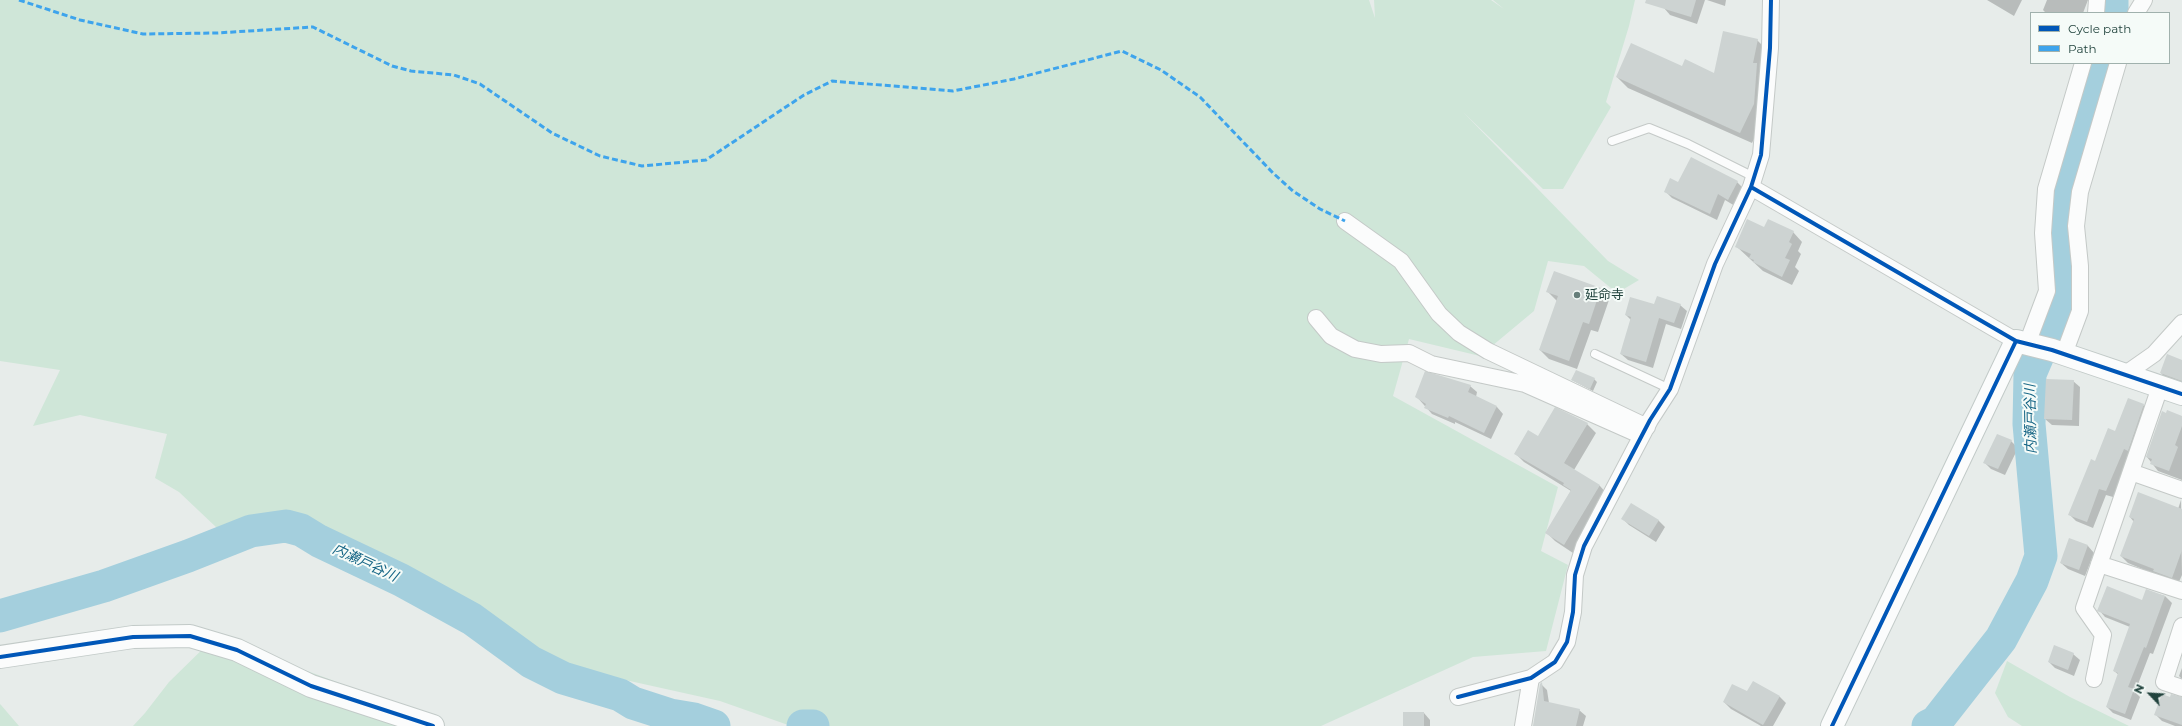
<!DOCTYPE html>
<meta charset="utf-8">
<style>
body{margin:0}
#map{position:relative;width:2182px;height:726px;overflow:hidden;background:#e7ecea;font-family:Montserrat,sans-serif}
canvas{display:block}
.legend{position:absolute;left:2030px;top:12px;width:140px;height:52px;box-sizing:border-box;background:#f5fbf8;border:1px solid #a0b1ad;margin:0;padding:5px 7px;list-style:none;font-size:12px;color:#21433d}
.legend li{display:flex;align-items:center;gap:8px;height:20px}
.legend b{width:20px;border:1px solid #a0b1ad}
.north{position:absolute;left:2130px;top:674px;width:40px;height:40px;-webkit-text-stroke:3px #f5fbf8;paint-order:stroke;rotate:295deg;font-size:11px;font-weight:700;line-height:16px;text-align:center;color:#21433d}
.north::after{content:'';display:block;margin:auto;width:14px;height:18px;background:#21433d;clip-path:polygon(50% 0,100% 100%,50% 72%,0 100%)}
</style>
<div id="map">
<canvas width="2182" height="726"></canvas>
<ul class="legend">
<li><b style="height:5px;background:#0057b8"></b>Cycle path</li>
<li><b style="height:5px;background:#3ea4ec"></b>Path</li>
</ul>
<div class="north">N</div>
</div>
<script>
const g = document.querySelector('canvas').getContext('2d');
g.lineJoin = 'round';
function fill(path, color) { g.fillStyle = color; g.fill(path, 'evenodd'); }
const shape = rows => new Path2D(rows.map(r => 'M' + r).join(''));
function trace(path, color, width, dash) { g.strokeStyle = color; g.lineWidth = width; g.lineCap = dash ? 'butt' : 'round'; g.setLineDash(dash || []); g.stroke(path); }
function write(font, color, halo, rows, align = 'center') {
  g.font = font + ' Montserrat,"Noto Sans JP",sans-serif'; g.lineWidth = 4; g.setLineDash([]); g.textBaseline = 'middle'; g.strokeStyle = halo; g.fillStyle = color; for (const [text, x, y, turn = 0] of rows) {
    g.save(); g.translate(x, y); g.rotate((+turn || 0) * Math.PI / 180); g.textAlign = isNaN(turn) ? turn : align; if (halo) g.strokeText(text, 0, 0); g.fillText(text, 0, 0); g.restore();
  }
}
const green = shape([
 [0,0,1369,0,1375,18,1374,0,1491,0,1504,9,1493,0,1635,0,1629,26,1606,102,1611,107,1563,189,1543,189,1463,112,1608,261,1639,280,1617,293,1584,266,1548,261,1534,311,1480,356,1409,339,1393,396,1558,487,1541,551,1568,565,1546,651,1473,657,1321,726,791,726,720,701,553,664,388,569,304,524,235,530,217,528,179,492,155,478,167,434,80,415,33,426,60,370,0,361],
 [215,637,413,710,445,726,133,726,145,713,169,682],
 [2007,661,2070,697,2129,726,2022,726,2008,717,1995,693],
 [0,704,1,705,19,726,0,726]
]);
const shadow = shape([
 [1666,0,1705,0,1697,24,1670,15,1664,8],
 [1707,0,1726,0,1725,6],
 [1987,0,2022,0,2014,16],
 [2047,0,2088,0,2083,13,2046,13,2043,10],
 [1757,40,1769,52,1765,116,1752,143,1628,88,1617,77,1683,67,1715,75],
 [1737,182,1744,189,1735,206,1725,200,1717,220,1672,198,1665,191,1678,183],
 [1793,232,1802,242,1798,251,1801,254,1795,267,1799,271,1792,285,1763,271,1736,246],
 [1601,288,1610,297,1598,332,1591,330,1577,369,1549,359,1540,350,1557,301,1548,292],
 [1655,305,1680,305,1687,311,1681,329,1666,324,1653,368,1628,360,1621,354,1631,320,1626,315],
 [2182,361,2182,385,2167,380,2161,373],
 [1594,379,1597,382,1593,391,1572,380],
 [2073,381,2080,387,2079,426,2052,425,2045,419],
 [1470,386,1477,392,1476,397,1497,407,1503,414,1491,439,1455,422,1455,424,1432,414,1416,396],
 [2143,405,2150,412,2113,497,2106,495,2093,528,2076,521,2069,514,2096,462,2116,432],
 [2182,417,2182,480,2158,471,2147,457],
 [1587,424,1596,433,1574,470,1600,486,1608,495,1573,553,1555,541,1547,533,1571,491,1524,462,1515,453,1538,437],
 [2011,441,2018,448,2005,475,1991,469,1985,463],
 [2181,500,2182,575,2178,584,2128,563,2121,556,2134,522,2130,517,2178,509],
 [1623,519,1658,520,1665,527,1656,542,1629,525],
 [2070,539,2088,546,2094,553,2085,576,2068,569,2061,563],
 [2147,591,2165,596,2172,603,2153,654,2150,653,2135,692,2140,697,2131,720,2113,713,2107,707,2119,675,2114,671,2130,627,2105,617,2099,610,2143,601],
 [2073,654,2080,660,2074,676,2055,668,2049,662],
 [2182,668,2182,679,2179,676],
 [1753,683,1780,697,1786,703,1773,726,1761,726,1731,709,1724,702,1747,692],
 [1541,684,1547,690,1549,703,1579,710,1586,716,1583,726,1534,726],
 [2182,698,2182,726,2175,726,2162,721,2156,715,2171,699],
 [1424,713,1430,720,1430,726,1404,726]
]);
const river = shape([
 [2112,13,2112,0],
 [0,616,104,586,188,556,251,531,286,526,301,530,319,541,401,580,472,619,531,662,563,678,620,695,633,703,670,715,694,719,714,726],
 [803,726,813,726],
 [1928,726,1936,722,2001,639,2032,581,2041,556,2029,424,2030,374,2057,311,2063,275,2059,210,2070,153,2097,63]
]);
const building = shape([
 [1646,0,1696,0,1691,17,1645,3],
 [1723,31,1758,39,1753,63,1757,63,1754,104,1740,133,1616,77,1631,43,1682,66,1685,59,1714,73],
 [1691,157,1738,181,1728,200,1718,194,1710,214,1664,192,1670,178,1678,182],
 [1747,219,1764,227,1768,219,1794,231,1789,242,1792,244,1785,258,1790,260,1782,277,1753,262,1754,260,1749,258,1751,254,1735,247],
 [1554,271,1601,288,1589,324,1583,322,1569,361,1539,350,1558,296,1546,292],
 [1657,296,1681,304,1674,323,1659,318,1646,362,1620,354,1631,317,1625,315,1630,297,1654,304],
 [2167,354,2182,360,2182,381,2160,373],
 [1576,370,1595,378,1590,389,1571,380],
 [1425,371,1471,385,1468,392,1497,406,1484,433,1449,416,1448,418,1424,408,1426,404,1415,397],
 [2046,379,2074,380,2072,420,2044,419],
 [2128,398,2144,404,2128,451,2124,449,2106,491,2099,489,2087,522,2068,515,2091,459,2095,461,2108,428,2115,431],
 [1555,407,1588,423,1564,463,1600,485,1564,545,1545,533,1571,490,1563,485,1564,483,1514,454,1528,430,1538,436],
 [2167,410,2182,416,2182,426,2175,445,2178,447,2169,471,2150,464,2152,459,2146,457,2162,411,2166,413],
 [1997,434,2012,440,1998,469,1983,463],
 [2138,492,2182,509,2182,550,2172,578,2153,571,2154,569,2120,556,2134,519,2129,517],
 [1631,503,1659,520,1649,536,1621,519],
 [2069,538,2088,545,2079,570,2060,563],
 [2107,586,2142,600,2146,589,2165,596,2146,648,2144,647,2128,687,2134,689,2125,714,2106,707,2118,673,2113,671,2130,624,2097,611],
 [2054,645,2074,653,2068,670,2048,662],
 [1753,681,1780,696,1763,725,1723,702,1732,684,1747,691],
 [1542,682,1544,701,1580,709,1576,726,1533,726,1540,684],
 [2162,694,2170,697,2171,694,2182,697,2182,725,2154,715],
 [1403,712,1424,712,1424,726,1403,726]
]);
const lane = shape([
 [1612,141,1649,128,1688,144,1754,177],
 [1595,354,1670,389]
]);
const street = shape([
 [2096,13,2097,0],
 [2136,13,2144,0],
 [1751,187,2016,341],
 [1345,221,1401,261,1439,314,1459,333,1488,351,1647,427],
 [1316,318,1331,336,1355,349,1381,354,1409,353,1431,364,1525,384,1640,435],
 [2027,344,2047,291,2043,233,2046,189,2083,63],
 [2064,354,2080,311,2080,266,2076,226,2080,192,2118,63],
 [2124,375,2154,354,2182,323],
 [2131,472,2182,490],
 [2099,564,2182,591],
 [2182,626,2164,682,2182,688],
 [2094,679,2103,635,2084,608,2160,387],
 [1458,697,1531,678,1555,662,1567,642,1573,612,1575,575,1584,546,1650,420,1670,389,1715,264,1751,187,1761,155,1770,48,1771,0],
 [1523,726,1531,678]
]);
const secondary = shape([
 [0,657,133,637,190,636,237,650,311,686,433,726],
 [1832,726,2016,341,2052,350,2182,394]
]);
const quiet = shape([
 [19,0,80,20,143,34,217,33,313,27,392,66,411,71,454,75,480,84,552,133,600,156,642,166,706,160,804,95,832,81,953,91,1014,79,1122,51,1161,70,1200,97,1273,173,1293,191,1320,209,1345,221]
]);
const cycleway = shape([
 [1751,187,2016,341,2052,350,2182,394],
 [0,657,133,637,190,636,237,650,311,686,433,726],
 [1458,697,1531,678,1555,662,1567,642,1573,612,1575,575,1584,546,1650,420,1670,389,1715,264,1751,187,1761,155,1770,48,1771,0],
 [1832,726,2016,341]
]);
const markers = [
 [1577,295,4,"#667e7a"]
];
const poiNames = [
 ["延命寺",1585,295]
];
const waterNames = [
 ["内瀬戸谷川",2031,419,-91],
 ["内瀬戸谷川",365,563,25]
];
fill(green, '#cfe6d8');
fill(shadow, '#0003');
trace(river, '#a4cfdd', 33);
fill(building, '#cdd3d2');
trace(lane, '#c4c9c7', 10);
trace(street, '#c4c9c7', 18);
trace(secondary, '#c2cac8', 24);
trace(lane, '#fbfcfc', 8);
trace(street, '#fbfcfc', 16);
trace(secondary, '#fbfcfc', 22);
trace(quiet, '#3ea4ec', 3, [6, 3]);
trace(cycleway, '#0057b8', 4);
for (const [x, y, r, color] of markers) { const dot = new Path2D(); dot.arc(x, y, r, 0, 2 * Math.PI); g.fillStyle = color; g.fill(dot); trace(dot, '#f5fbf8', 1.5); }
write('13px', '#21433d', '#f5fbf8', poiNames, 'left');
write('italic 14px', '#156585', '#f5fbf8', waterNames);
</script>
